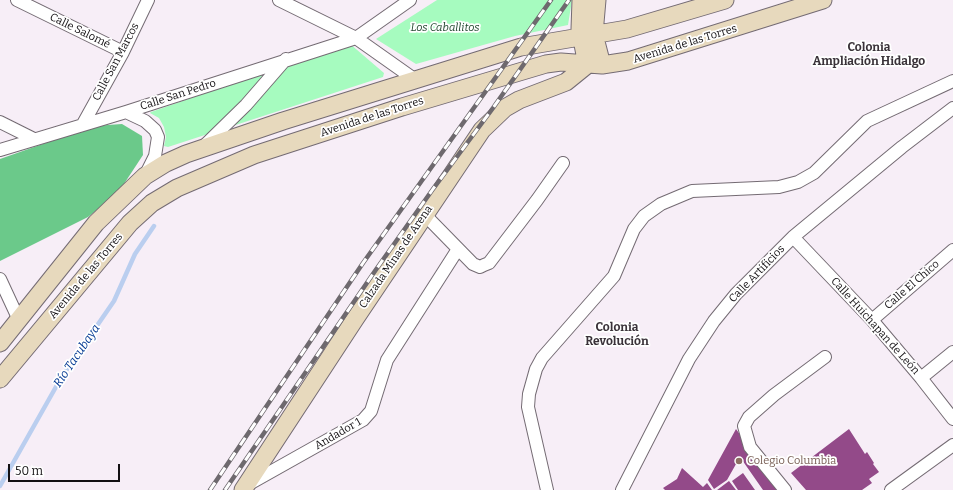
<!DOCTYPE html>
<meta charset="utf-8">
<style>
body{margin:0}
#map{position:relative;width:953px;height:490px;overflow:hidden;background:#f7eef7;font-family:Bitter,serif}
canvas{display:block}
.scale{position:absolute;left:8px;top:464px;width:112px;height:18px;box-sizing:border-box;border:2px solid #131013;border-top:0;padding-left:5px;font-size:12px;line-height:14px;white-space:nowrap;color:#131013;-webkit-text-stroke:3px #fff;paint-order:stroke}
</style>
<div id="map">
<canvas width="953" height="490"></canvas>
<div class="scale">50 m</div>
</div>
<script>
const g = document.querySelector('canvas').getContext('2d');
g.lineJoin = 'round';
function fill(path, color) { g.fillStyle = color; g.fill(path, 'evenodd'); }
const shape = rows => new Path2D(rows.map(r => 'M' + r).join(''));
function trace(path, color, width, dash) { g.strokeStyle = color; g.lineWidth = width; g.lineCap = dash ? 'butt' : 'round'; g.setLineDash(dash || []); g.stroke(path); }
function write(font, color, halo, rows, align = 'center') {
  g.font = font + ' Bitter,serif'; g.lineWidth = 3.5; g.setLineDash([]); g.textBaseline = 'middle'; g.strokeStyle = halo; g.fillStyle = color; for (const [text, x, y, turn = 0] of rows) {
    g.save(); g.translate(x, y); g.rotate((+turn || 0) * Math.PI / 180); g.textAlign = isNaN(turn) ? turn : align; if (halo) g.strokeText(text, 0, 0); g.fillText(text, 0, 0); g.restore();
  }
}
const green = shape([
 [437,0,572,0,568,25,515,36,416,64,376,39],
 [349,43,384,73,383,77,168,147,164,146,166,137,164,127,159,118,150,113,151,112]
]);
const forest = shape([
 [122,124,142,136,143,155,118,193,88,217,0,261,0,159,94,126]
]);
const stream = shape([
 [0,486,61,378,114,301,135,254,154,226]
]);
const building = shape([
 [736,429,780,490,763,490,740,457,727,480,714,489,708,480],
 [849,429,865,454,867,452,874,463,873,464,879,472,869,479,872,483,862,490,806,490,791,473],
 [682,468,703,487,707,483,712,490,685,490,682,485,685,490,665,490,663,488,677,479],
 [743,473,755,490,738,490,732,481],
 [729,481,736,490,717,490]
]);
const street = shape([
 [17,0,123,52],
 [279,0,356,38,414,79],
 [126,112,145,121,155,130,158,137,155,156,145,176],
 [0,122,34,139],
 [83,124,123,52,148,0],
 [204,146,246,105,286,59],
 [0,150,126,112,356,38,410,0],
 [424,214,473,264,480,267,484,265,489,263,537,200,563,163],
 [793,237,872,320,921,378,953,419],
 [0,279,19,320],
 [872,320,953,250],
 [921,378,953,352],
 [249,484,363,420,371,411,387,360,458,249],
 [547,490,528,407,529,394,536,369,542,358,614,276,634,229,644,216,661,204,692,191,779,187,798,182,814,173,867,121,953,81],
 [622,490,689,359,714,321,736,294,793,237,902,147,953,108],
 [785,490,750,447,744,426,749,417,774,395,825,357],
 [891,490,953,445]
]);
const secondary = shape([
 [581,0,580,29,587,65],
 [597,0,594,34,602,65],
 [0,343,96,223,145,176,166,163,186,154,283,121,521,47,627,29,725,0],
 [0,379,130,223,152,203,177,188,254,155,402,107,546,64,561,62,602,65,628,61,823,0],
 [243,490,355,319,482,130,505,108,519,100,566,82,587,65]
]);
const rail = shape([
 [210,490,363,263,551,0],
 [225,490,375,271,433,189,493,108,569,0]
]);
const markers = [
 [739,461,4,"#8d6e63"]
];
const parkNames = [
 ["Los Caballitos",445,28]
];
const streetNames = [
 ["Calle Salomé",80,31,26],
 ["Avenida de las Torres",685,44,-17],
 ["Calle San Marcos",116,62,-62],
 ["Calle San Pedro",178,95,-18],
 ["Avenida de las Torres",372,117,-18],
 ["Calzada Minas de Arena",396,257,-56],
 ["Calle Artificios",757,274,-46],
 ["Avenida de las Torres",86,276,-50],
 ["Calle El Chico",912,285,-41],
 ["Calle Huichapan de León",875,326,48],
 ["Andador 1",338,434,-30]
];
const educationNames = [
 ["Colegio Columbia",747,461]
];
const neighbourhoodNames = [
 ["Colonia",869,48],
 ["Ampliación Hidalgo",869,62],
 ["Colonia",617,328],
 ["Revolución",617,342]
];
const waterNames = [
 ["Río Tacubaya",77,356,-56]
];
fill(green, '#a6fbbf');
fill(forest, '#6bc98a');
trace(stream, '#baceef', 4.5);
fill(building, '#934a89');
trace(street, '#746b73', 14);
trace(secondary, '#746b73', 19);
trace(street, '#fff', 12);
trace(secondary, '#e7d9bd', 17);
trace(rail, '#6e696e', 4.5);
trace(rail, '#fff', 3, [9]);
for (const [x, y, r, color] of markers) { const dot = new Path2D(); dot.arc(x, y, r, 0, 2 * Math.PI); g.fillStyle = color; g.fill(dot); trace(dot, '#fff', 1.5); }
write('italic 11px', '#183f26', '#fff', parkNames);
write('11px', '#131013', '#fff', streetNames);
write('11px', '#785e54', '#fff', educationNames, 'left');
write('bold 12px', '#3a3239', '#fff', neighbourhoodNames);
write('italic 12px', '#033892', '#fff', waterNames);
</script>
